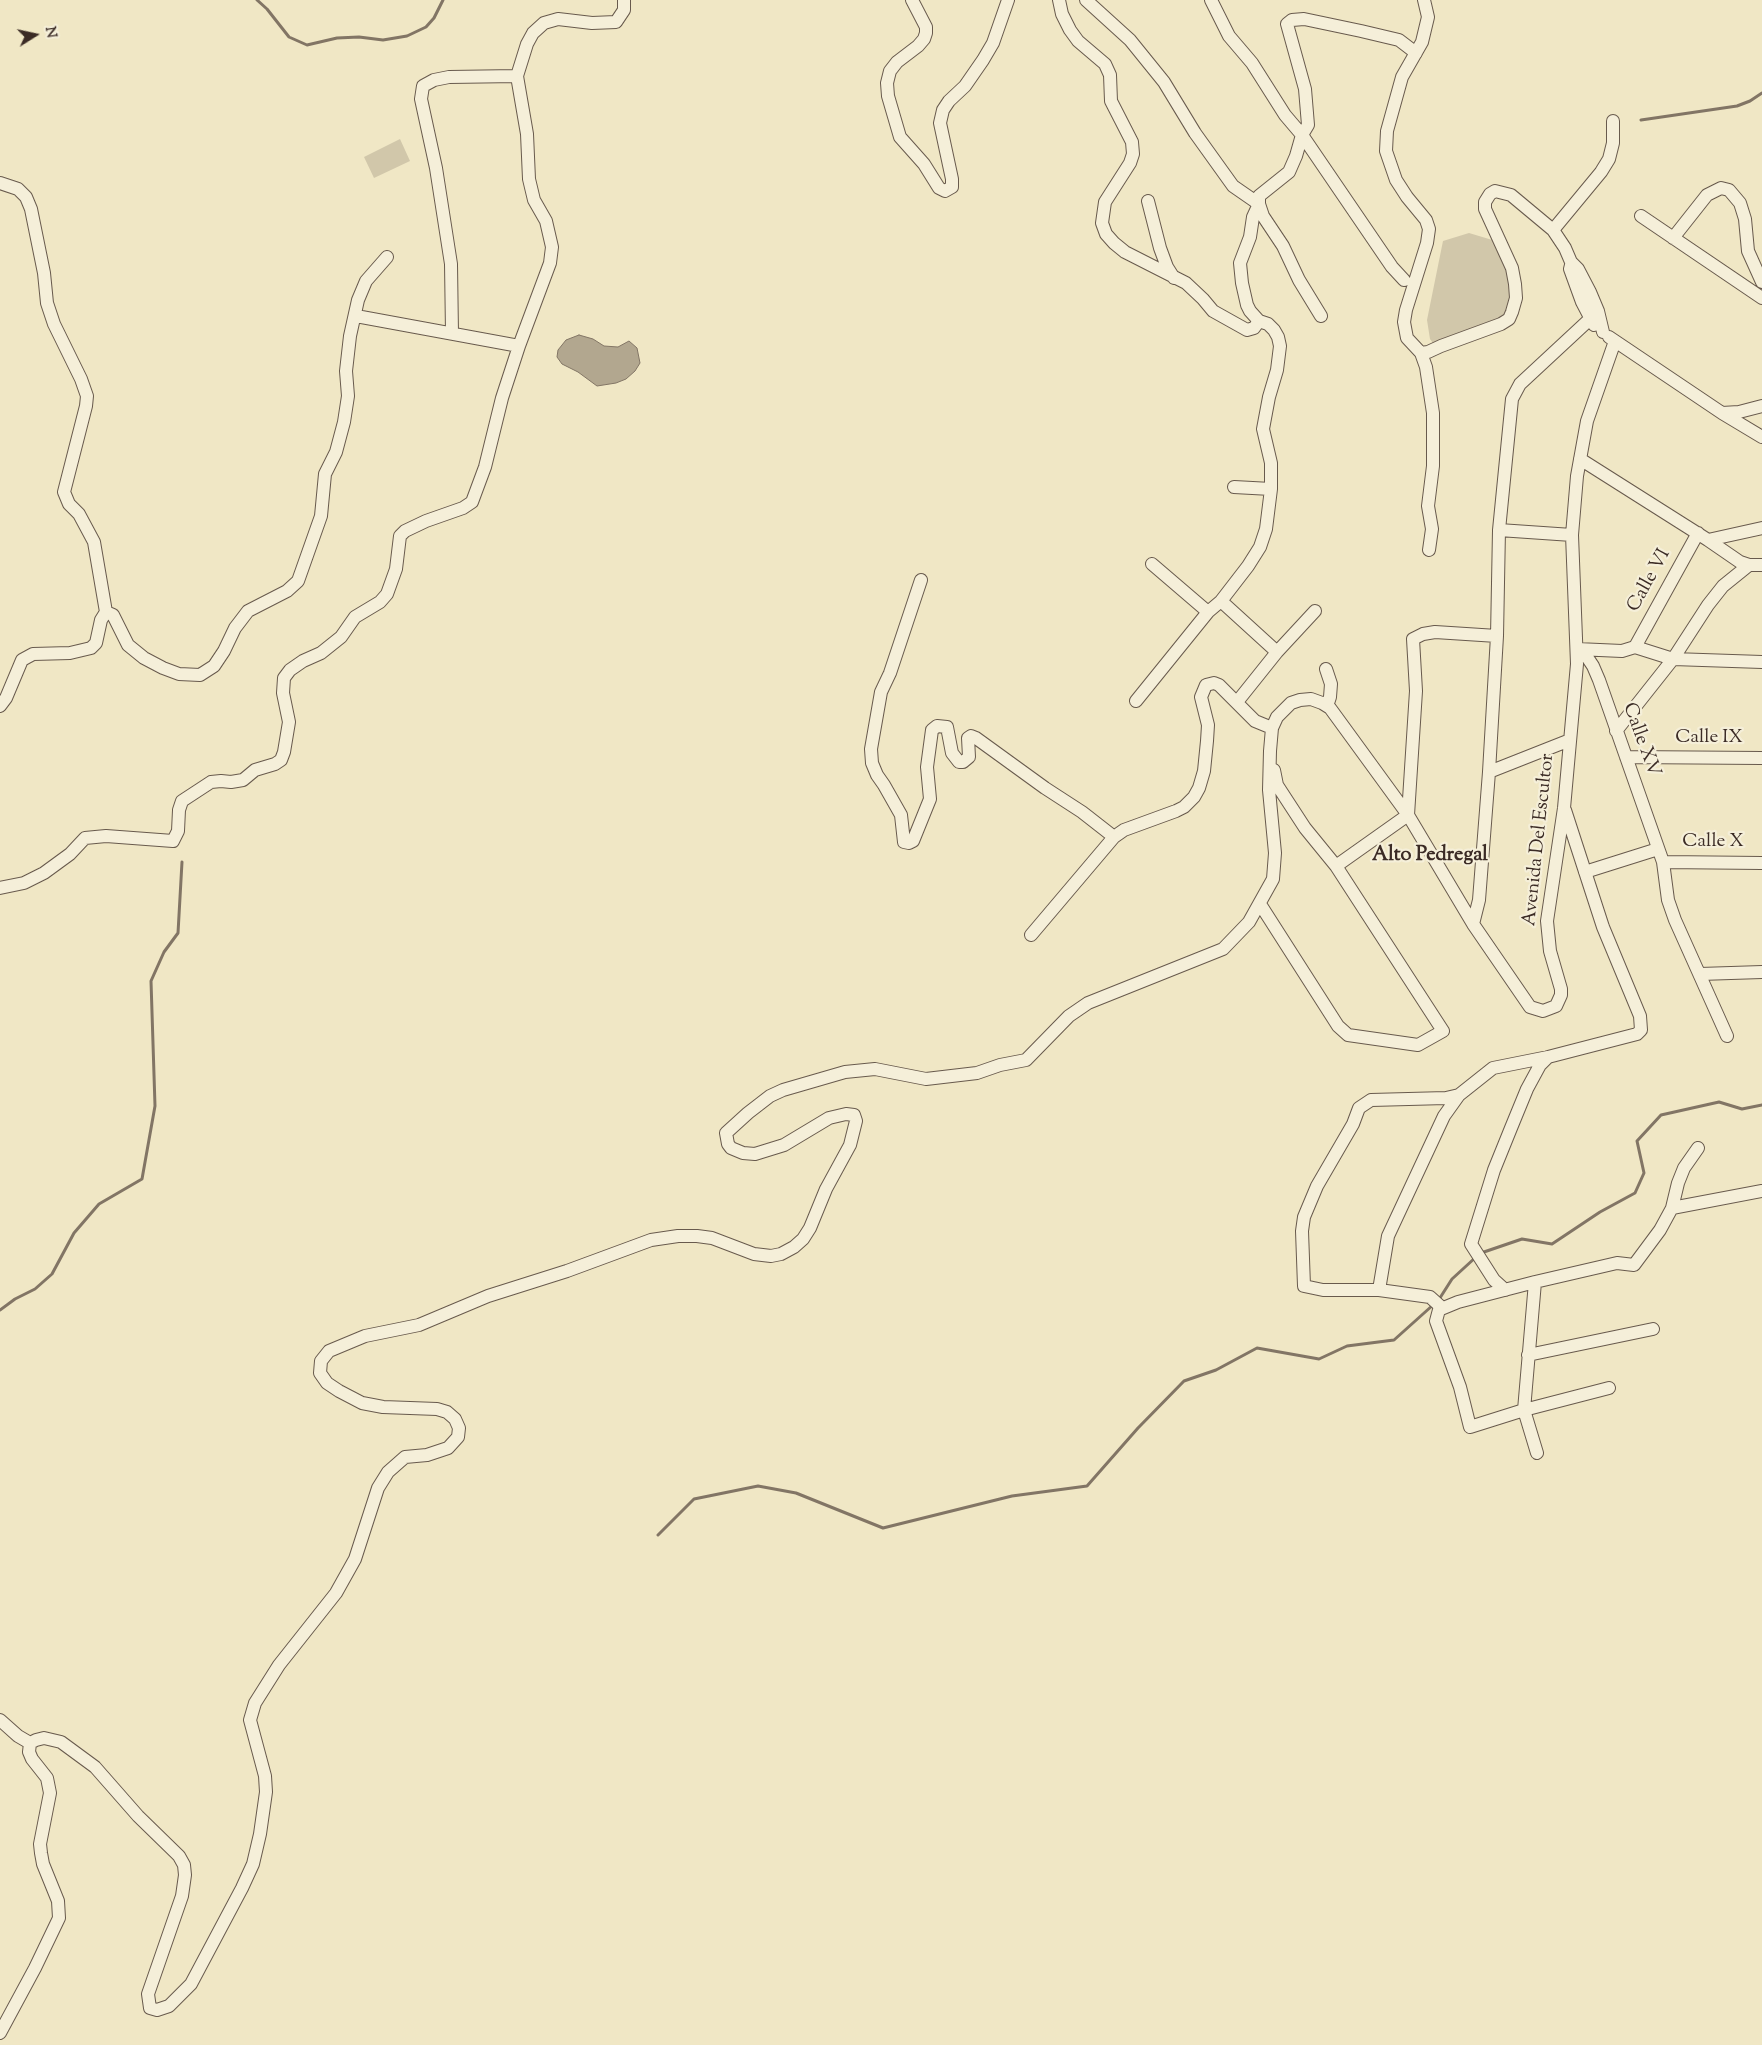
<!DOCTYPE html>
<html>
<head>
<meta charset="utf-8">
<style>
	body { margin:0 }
	#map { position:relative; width:1762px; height:2045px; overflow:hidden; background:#f0e7c5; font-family:"Sorts Mill Goudy",serif }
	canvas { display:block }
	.north { position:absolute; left:10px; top:10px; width:50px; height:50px; -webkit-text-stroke:4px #f5efd9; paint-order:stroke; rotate:80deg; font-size:14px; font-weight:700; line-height:20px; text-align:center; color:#3b2b25 }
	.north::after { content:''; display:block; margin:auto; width:18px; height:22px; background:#3b2b25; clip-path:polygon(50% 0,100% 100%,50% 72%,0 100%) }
</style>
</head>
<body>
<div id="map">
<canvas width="1762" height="2045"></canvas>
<div class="north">N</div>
</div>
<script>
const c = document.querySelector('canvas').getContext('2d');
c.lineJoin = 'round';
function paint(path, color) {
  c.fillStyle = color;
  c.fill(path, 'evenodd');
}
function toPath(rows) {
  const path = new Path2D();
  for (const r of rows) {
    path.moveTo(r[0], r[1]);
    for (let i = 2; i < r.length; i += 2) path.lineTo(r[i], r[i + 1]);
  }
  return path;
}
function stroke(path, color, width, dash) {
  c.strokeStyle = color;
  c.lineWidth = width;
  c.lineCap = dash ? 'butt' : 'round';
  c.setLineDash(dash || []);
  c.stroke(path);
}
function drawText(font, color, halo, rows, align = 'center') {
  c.font = font + ' "Sorts Mill Goudy",serif';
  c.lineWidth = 4.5;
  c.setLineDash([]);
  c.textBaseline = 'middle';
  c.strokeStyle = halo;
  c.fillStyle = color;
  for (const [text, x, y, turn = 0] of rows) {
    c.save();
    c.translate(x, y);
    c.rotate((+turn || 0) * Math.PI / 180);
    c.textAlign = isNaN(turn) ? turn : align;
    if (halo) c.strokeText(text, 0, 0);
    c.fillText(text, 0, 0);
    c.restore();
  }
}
paint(toPath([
	[400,139,410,161,374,178,364,157],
	[1469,233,1499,242,1512,268,1512,319,1435,346,1430,339,1427,320,1443,241]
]), '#d1c7aa');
const water = toPath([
	[579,335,593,339,604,346,618,347,629,341,637,348,640,363,635,371,626,379,616,383,597,386,578,372,562,364,557,357,558,350,566,340,579,335]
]);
paint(water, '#b2a78f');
stroke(water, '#827565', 1);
stroke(toPath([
	[257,0,267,9,289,37,307,45,337,38,359,37,383,40,407,36,426,27,434,18,443,0],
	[1641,120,1737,106,1750,101,1762,93],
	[1481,1253,1522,1239,1552,1244,1600,1212,1635,1193,1644,1173,1637,1141,1661,1115,1719,1102,1742,1109,1762,1105],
	[1438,1301,1452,1279,1476,1257],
	[0,1310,15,1299,35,1289,52,1274,74,1233,99,1204,142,1179,155,1106,151,981,164,952,178,933,182,862],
	[658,1535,694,1499,758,1486,796,1493,883,1528,1012,1496,1087,1486,1138,1428,1184,1381,1216,1370,1257,1348,1319,1359,1347,1346,1394,1340,1433,1305]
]), '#827565', 3);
const minor = toPath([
	[912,0,926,27,926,33,924,39,918,46,897,62,890,71,887,83,888,96,900,137,924,164,939,188,945,191,952,187,952,179,940,123,943,110,949,101,965,86,983,60,993,43,1008,0],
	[1059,0,1062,14,1070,30,1078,41,1105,64,1110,75,1111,101,1132,142,1133,154,1130,163,1105,202,1102,223,1106,234,1114,243,1125,252,1186,283,1203,299,1213,311,1247,330,1254,328,1259,321,1250,311,1247,305,1242,283,1240,263,1250,237,1253,217,1259,204,1259,196,1289,172,1296,156,1302,135,1308,125,1305,89,1287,24,1292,20,1304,19,1361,31,1399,40,1416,53],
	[1086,0,1130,40,1164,82,1195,133,1233,186,1259,204,1263,216,1283,246,1299,280,1321,316],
	[1211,0,1229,36,1252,63,1285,115,1302,135,1392,267,1404,280],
	[1424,0,1428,17,1422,42,1402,77,1387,131,1386,151,1396,180,1407,197,1426,220,1429,229,1427,243,1406,310,1404,322,1407,338,1421,353,1426,367,1433,413,1433,466,1428,506,1432,529,1429,550],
	[0,183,18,189,26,197,31,209,44,273,47,303,54,324,81,379,87,396,86,406,64,492,69,504,79,514,94,542,106,612],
	[1148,201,1160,248,1167,267,1174,278],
	[1641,216,1762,298],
	[1553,230,1601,172,1609,159,1613,143,1613,121],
	[1673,238,1707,195,1721,188,1729,190,1740,203,1745,219,1748,251,1762,282],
	[1571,265,1570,269,1582,302,1594,325],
	[356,316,519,346],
	[452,333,451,264,436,168,421,99,423,86,434,80,449,77,517,76],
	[1609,337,1722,413,1762,437],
	[1421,353,1428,352,1441,346,1501,324,1509,319,1512,312,1516,298,1515,284,1512,268,1485,209,1485,202,1490,194,1495,191,1511,195,1553,230,1565,248,1571,262,1578,269,1590,292,1598,311,1603,332],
	[1722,413,1739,412,1762,406],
	[1580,459,1708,540,1762,528],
	[1234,487,1271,489],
	[1499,530,1572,535],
	[1708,540,1740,562,1749,565,1762,565],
	[1152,564,1208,612],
	[921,580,890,673,881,692,871,749,872,763,877,775,884,785,901,815,904,842,909,843,913,841,930,799,927,767,932,730,937,726,947,727,952,753,959,762,963,762,969,757,968,738,971,736,976,738,1045,788,1082,812,1114,837],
	[1221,601,1277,652],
	[1635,647,1698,533],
	[1577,649,1587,657,1593,666,1599,680,1663,862,1668,900,1675,920,1727,1036],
	[1577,649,1622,651,1635,647,1673,659,1762,662],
	[1326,669,1331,684,1330,697,1327,706],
	[1136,701,1208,612,1221,601,1248,566,1260,547,1266,529,1271,489,1271,463,1263,429,1269,397,1277,370,1280,346,1278,337,1274,330,1268,324,1259,321],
	[1237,702,1277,652,1315,611],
	[0,706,6,698,22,660,33,654,70,653,91,648,96,643,101,620,106,612,113,615,128,645,144,658,163,668,179,674,200,675,214,666,224,651,235,628,248,611,287,591,298,581,321,516,325,474,336,452,344,422,348,396,346,371,350,336,358,300,366,281,387,257],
	[1616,731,1673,659,1708,605,1723,586,1749,565],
	[1626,757,1762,758],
	[1489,772,1570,740],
	[1565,810,1603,927,1640,1016,1641,1030,1637,1034,1548,1057,1493,1068,1459,1095,1444,1116,1388,1236,1379,1290,1430,1297,1440,1306,1436,1321,1460,1387,1470,1427,1524,1410,1609,1388],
	[1408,815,1416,691,1413,639,1423,634,1435,632,1497,636],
	[1663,862,1762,863],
	[1336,866,1408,815],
	[1585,872,1658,849],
	[0,888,24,883,44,873,70,854,85,838,106,836,173,841,178,831,179,810,182,801,211,782,221,781,231,782,243,780,255,770,275,764,281,760,284,752,289,722,283,693,284,678,290,670,303,661,321,653,341,637,355,617,380,602,387,594,396,569,400,536,405,531,426,521,463,508,472,502,485,467,502,398,519,346,550,263,552,247,546,221,534,200,529,179,527,134,517,76,527,44,533,33,544,23,558,19,592,23,616,22,624,10,624,0],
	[1260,904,1338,1026,1348,1035,1418,1045,1443,1031,1336,866,1305,828,1277,785,1274,770],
	[1473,924,1479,900,1489,772,1497,636,1499,530,1512,399,1520,384,1590,319],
	[1031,935,1114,837,1124,830,1176,811,1184,807,1194,797,1199,788,1204,771,1207,741,1208,725,1201,697,1206,685,1214,683,1219,685,1255,721,1272,728],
	[1700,974,1762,972],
	[1672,1208,1762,1191],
	[1535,1282,1524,1410,1537,1453],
	[1379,1290,1323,1290,1304,1286,1302,1231,1304,1217,1317,1186,1353,1124,1359,1108,1371,1100,1446,1098,1459,1095],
	[1505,1290,1494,1280,1471,1244,1494,1170,1511,1128,1527,1089,1540,1065,1548,1057],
	[1441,1309,1458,1302,1535,1282,1617,1263,1634,1265,1660,1230,1672,1208,1678,1183,1684,1168,1698,1148],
	[1528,1355,1653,1329],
	[0,1720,18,1736,30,1743],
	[0,2033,35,1968,59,1918,58,1901,43,1864,41,1853,40,1844,50,1793,47,1778,32,1759,29,1752,30,1743,36,1740,44,1738,61,1742,95,1767,138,1816,179,1856,184,1865,185,1875,182,1896,148,1994,150,2008,157,2010,169,2006,191,1984,242,1888,253,1864,260,1834,266,1792,265,1776,250,1720,255,1703,279,1665,336,1593,355,1559,378,1488,388,1472,405,1457,427,1455,448,1448,458,1437,459,1428,455,1419,447,1412,437,1409,383,1407,362,1403,339,1391,327,1383,320,1373,321,1361,329,1351,365,1336,419,1325,488,1296,567,1271,651,1240,678,1236,697,1236,712,1238,754,1254,771,1256,781,1254,794,1247,803,1239,810,1228,826,1189,850,1145,856,1121,854,1115,846,1114,829,1118,784,1145,755,1154,743,1153,731,1148,728,1144,726,1133,748,1113,770,1096,783,1090,845,1072,875,1069,926,1079,977,1073,1000,1065,1026,1060,1069,1016,1088,1003,1223,949,1249,922,1273,879,1275,853,1269,790,1270,751,1272,728,1277,717,1291,703,1300,700,1311,699,1322,703,1330,708,1408,815,1473,924,1530,1007,1543,1011,1556,1006,1561,995,1561,989,1550,951,1547,921,1564,808,1577,664,1572,535,1577,476,1587,421,1615,341]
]);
stroke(minor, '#685a4d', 14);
stroke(minor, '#f5efd9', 12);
drawText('19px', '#3b2b25', '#f5efd9', [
	["Calle VI",1650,581,-61],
	["Calle IX",1709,739],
	["Calle XV",1640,740,70],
	["Avenida Del Escultor",1540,840,-84],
	["Calle X",1713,843]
]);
drawText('bold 20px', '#3b2b25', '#f5efd9', [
	["Alto Pedregal",1430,857]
]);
</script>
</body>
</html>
